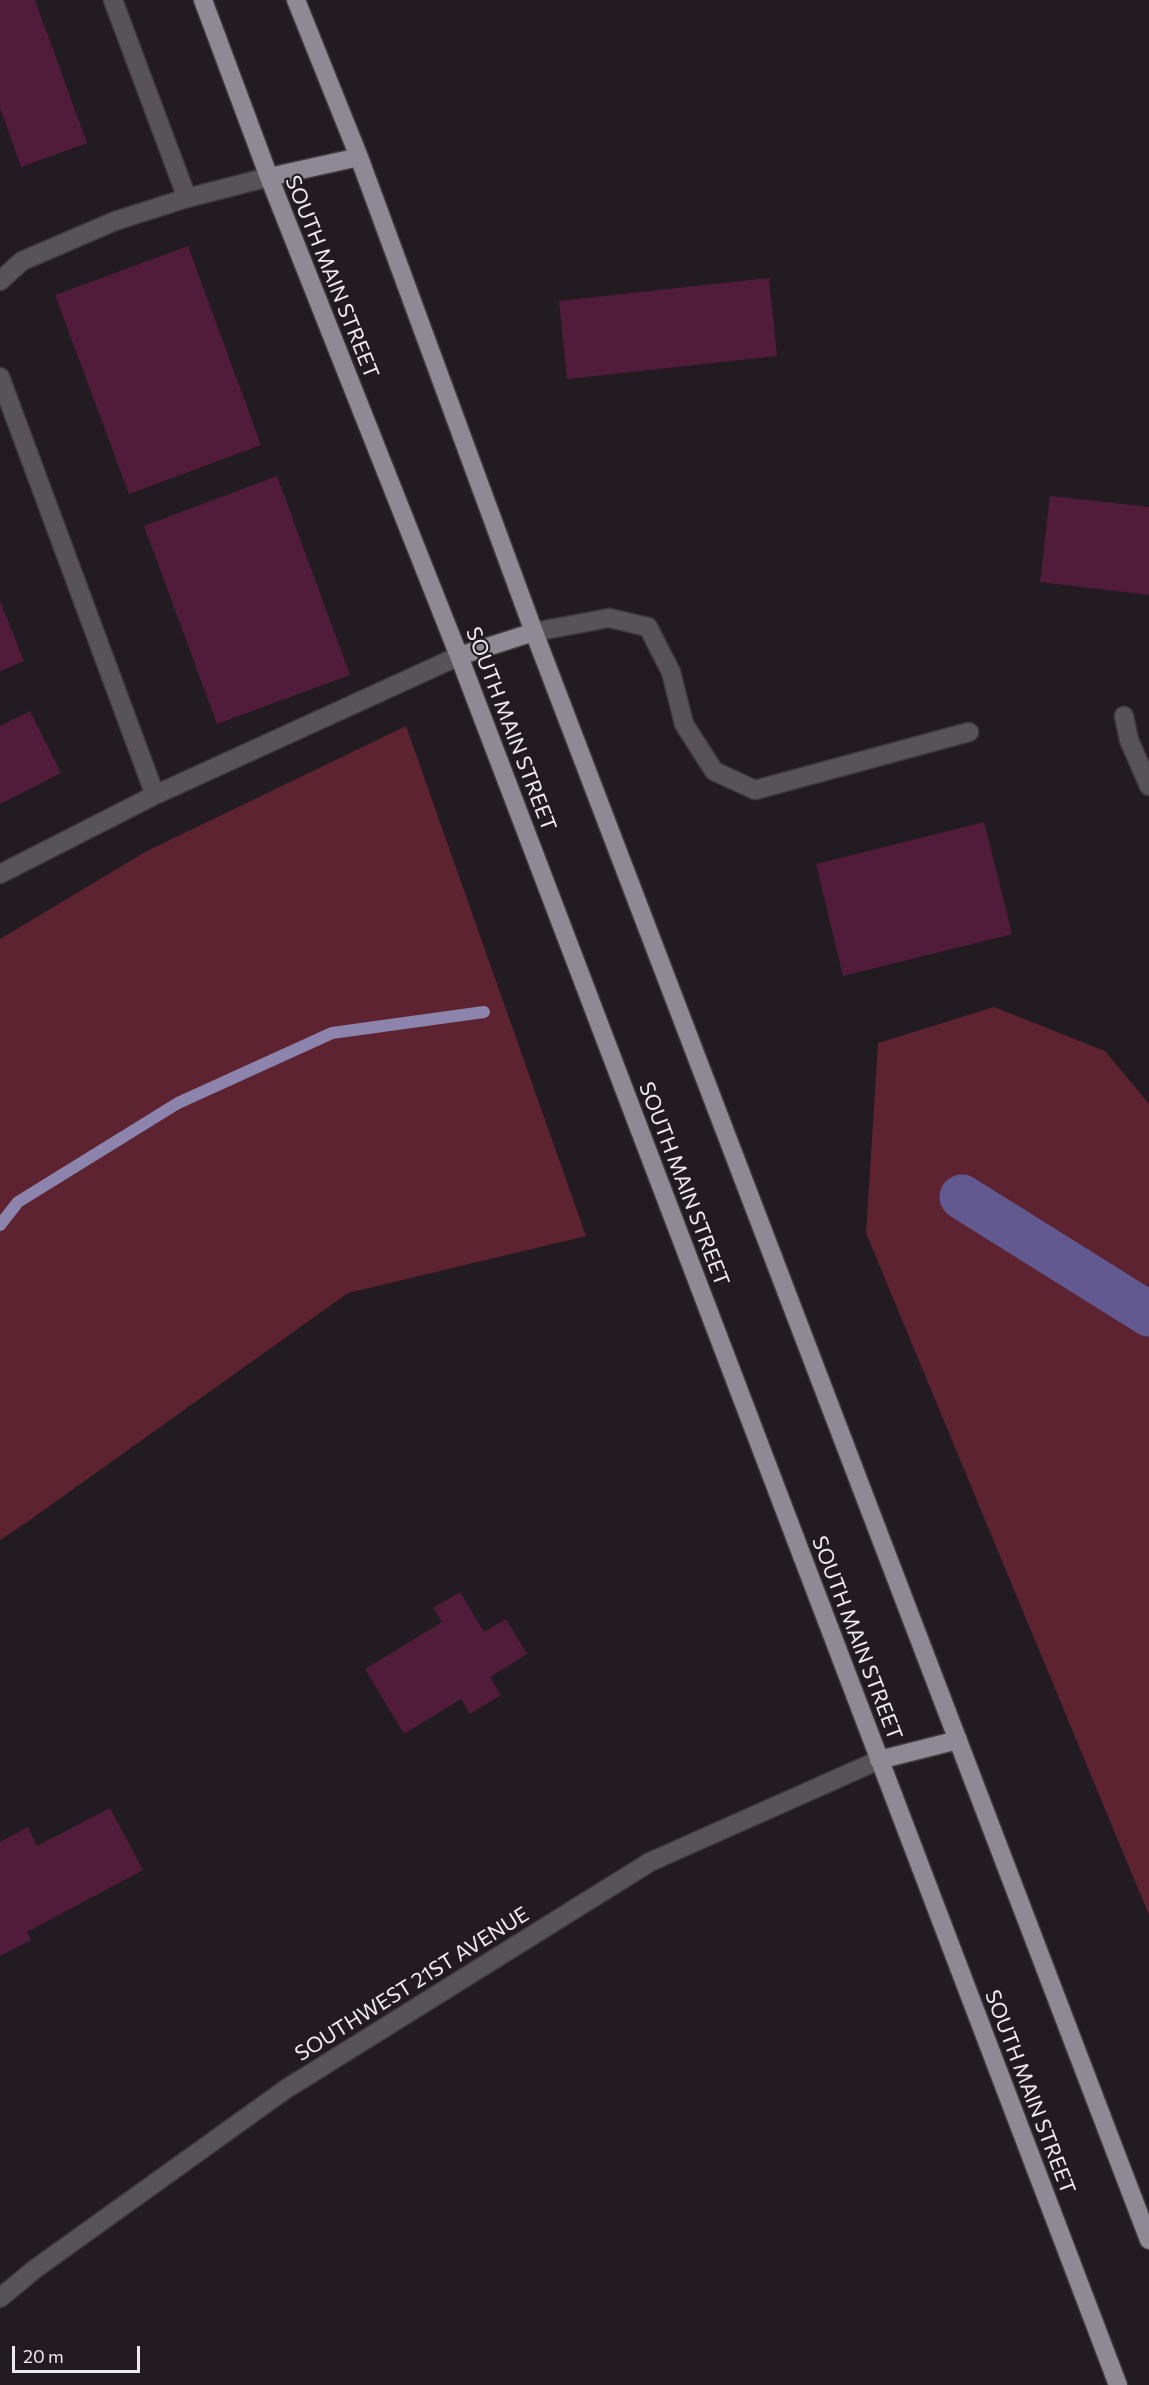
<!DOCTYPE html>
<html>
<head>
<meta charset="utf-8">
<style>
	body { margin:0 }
	#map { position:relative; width:1149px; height:2385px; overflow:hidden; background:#231b22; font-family:Commissioner,sans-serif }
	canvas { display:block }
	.scale { position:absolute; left:12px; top:2346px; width:128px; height:27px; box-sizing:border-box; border:3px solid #efeaef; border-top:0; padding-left:8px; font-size:18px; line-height:21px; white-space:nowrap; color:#efeaef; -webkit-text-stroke:4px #231b22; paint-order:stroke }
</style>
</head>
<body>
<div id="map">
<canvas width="1149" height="2385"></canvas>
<div class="scale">20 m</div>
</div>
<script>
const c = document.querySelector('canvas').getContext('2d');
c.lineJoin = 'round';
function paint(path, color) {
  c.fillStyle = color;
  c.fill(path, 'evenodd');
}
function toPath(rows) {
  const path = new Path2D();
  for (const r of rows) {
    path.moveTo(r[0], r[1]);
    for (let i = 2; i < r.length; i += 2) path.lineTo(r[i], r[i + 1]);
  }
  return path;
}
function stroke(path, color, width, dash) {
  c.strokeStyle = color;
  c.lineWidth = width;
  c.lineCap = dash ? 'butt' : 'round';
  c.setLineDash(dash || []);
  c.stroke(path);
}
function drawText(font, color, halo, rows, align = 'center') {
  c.font = font + ' Commissioner,sans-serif';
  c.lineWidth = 4.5;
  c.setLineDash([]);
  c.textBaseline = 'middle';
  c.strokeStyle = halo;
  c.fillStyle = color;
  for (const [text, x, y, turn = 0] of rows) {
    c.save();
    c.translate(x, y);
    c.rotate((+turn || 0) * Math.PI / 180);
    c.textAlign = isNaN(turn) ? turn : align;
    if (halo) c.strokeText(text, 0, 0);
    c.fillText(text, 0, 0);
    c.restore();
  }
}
paint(toPath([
	[406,726,586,1236,348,1293,30,1520,0,1540,0,939,145,852],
	[994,1007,1105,1051,1149,1104,1149,1915,866,1233,878,1043]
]), '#5d2331');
stroke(toPath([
	[0,1225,18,1202,178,1103,332,1033,484,1012]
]), '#8c84ac', 12);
stroke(toPath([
	[962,1197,1149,1314]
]), '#625990', 45);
paint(toPath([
	[0,0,35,0,87,143,21,167,0,108],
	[188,246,261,445,129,494,55,295],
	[769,278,777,356,567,379,559,301],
	[277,476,350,675,217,724,144,526],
	[1050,496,1149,507,1149,595,1040,582],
	[0,601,24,661,0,671],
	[30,711,61,773,0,804,0,726],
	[984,822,1012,934,843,976,816,864],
	[460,1592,484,1632,506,1619,527,1654,490,1677,501,1695,470,1714,461,1699,404,1734,365,1669,442,1622,433,1608],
	[110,1808,143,1870,27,1932,31,1940,0,1956,0,1842,28,1827,37,1846]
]), '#511c3a');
const minor = toPath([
	[113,0,187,198],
	[0,281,22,261,115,221,187,198,269,177],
	[0,377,155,795],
	[534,632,609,618,648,627,671,672,684,724,714,771,755,790,969,732],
	[1124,716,1129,740,1149,786],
	[0,874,155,795,459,656],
	[0,2298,35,2269,286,2089,650,1862,879,1760]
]);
const major = toPath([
	[203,0,269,177,459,656,1118,2385],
	[296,0,359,157,534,632,1149,2240],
	[269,177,359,157],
	[459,656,534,632],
	[879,1760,958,1740]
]);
stroke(minor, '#40383f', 21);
stroke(major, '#40383f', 21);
stroke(minor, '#565458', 18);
stroke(major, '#8e8993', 18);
drawText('21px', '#efeaef', '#231b22', [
	["SOUTH MAIN STREET",332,277,68],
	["SOUTH MAIN STREET",511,729,69],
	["SOUTH MAIN STREET",684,1184,69],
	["SOUTH MAIN STREET",857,1638,69],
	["SOUTHWEST 21ST AVENUE",412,1984,-32],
	["SOUTH MAIN STREET",1030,2092,69]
]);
</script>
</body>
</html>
